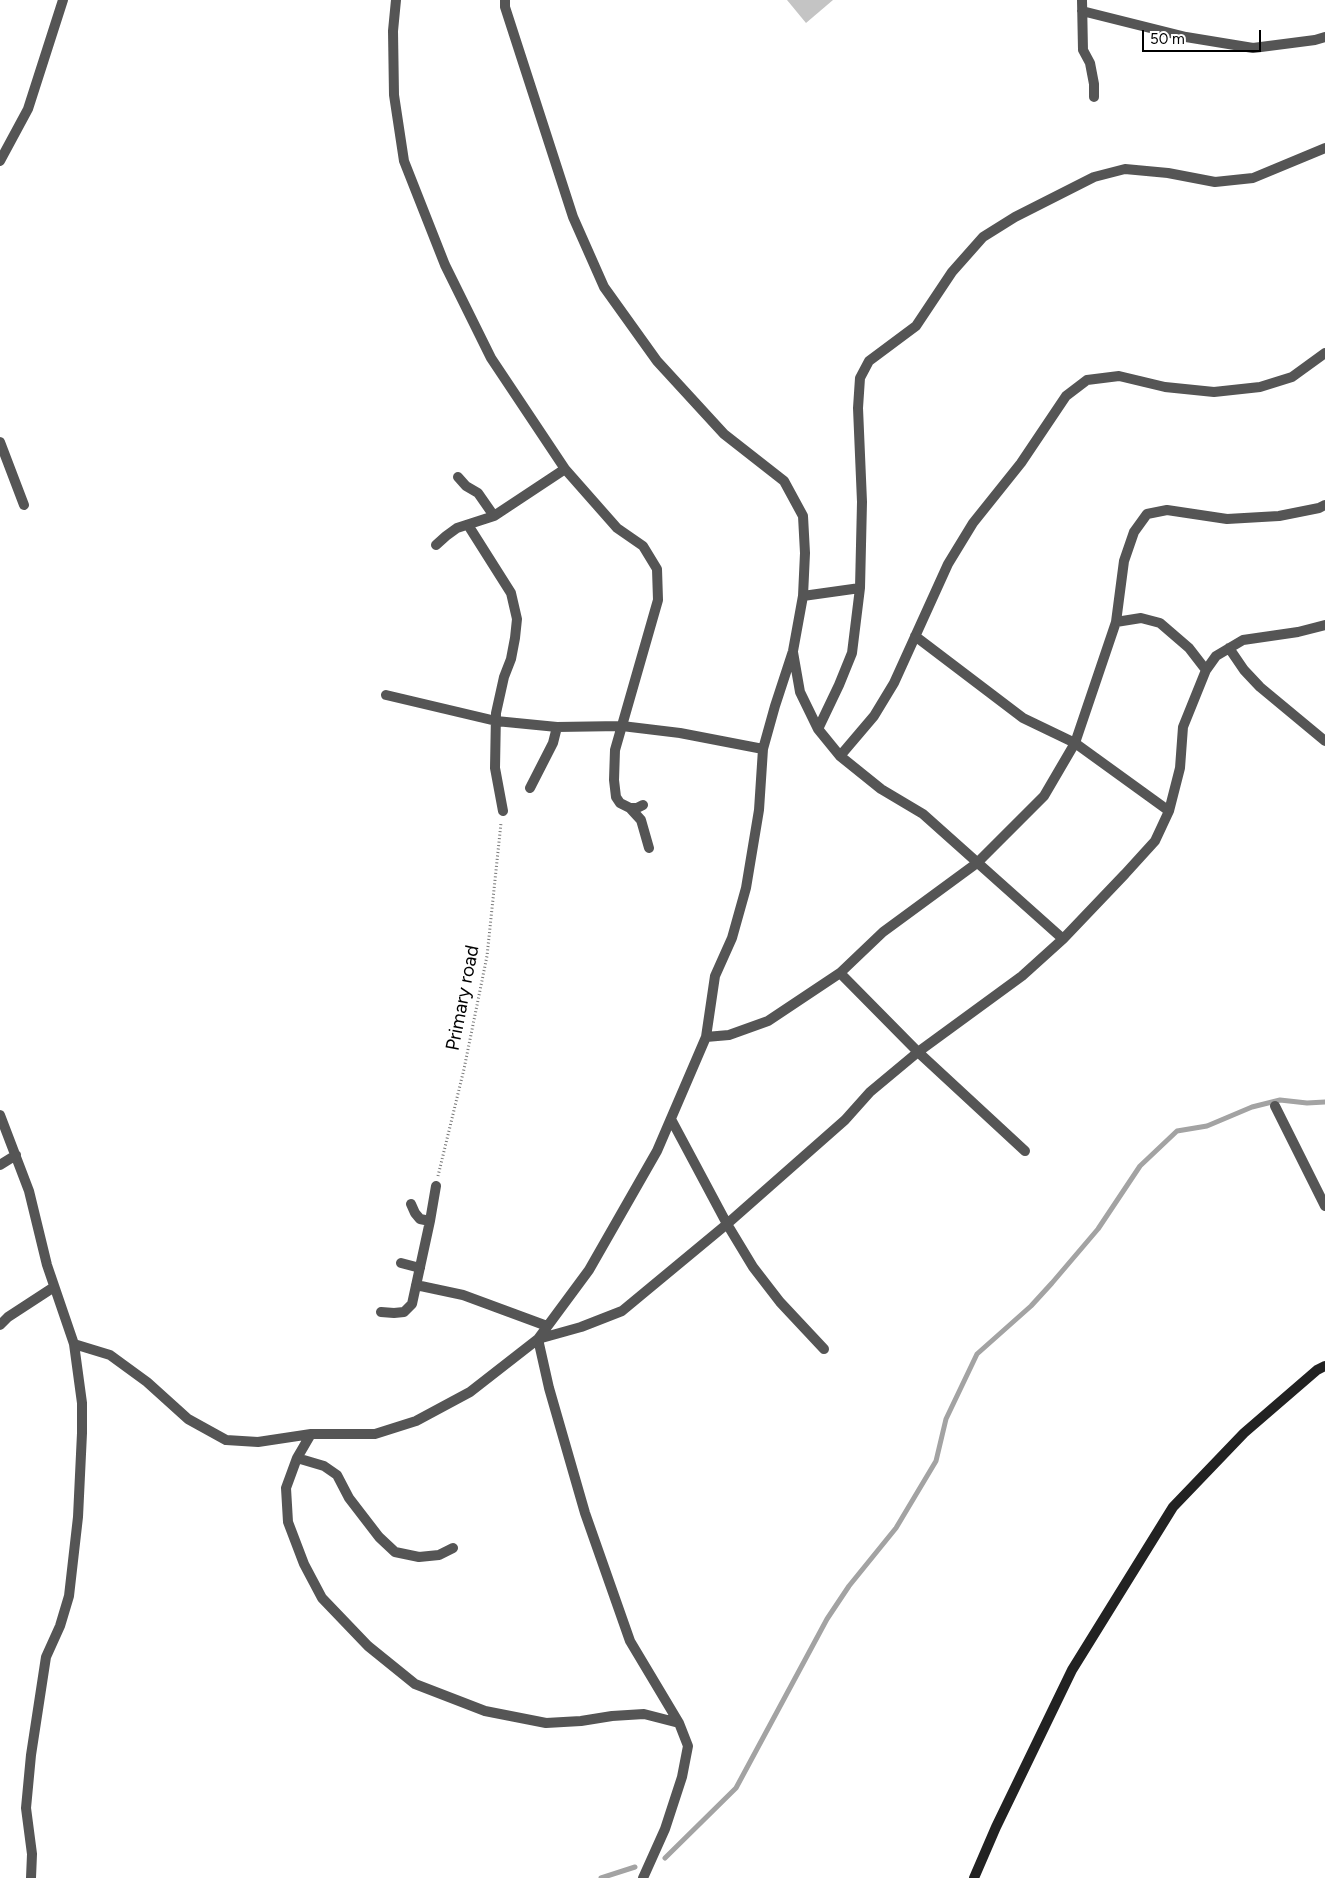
<!DOCTYPE html>
<html>
<head>
<meta charset="utf-8">
<style>
	body { margin:0 }
	#map { position:relative; width:1325px; height:1878px; overflow:hidden; background:#fff; font-family:Figtree,sans-serif }
	canvas { display:block }
	.scale { position:absolute; left:1142px; top:30px; width:119px; height:22px; box-sizing:border-box; border:2px solid #000; border-top:0; padding-left:6px; font-size:15px; line-height:18px; white-space:nowrap; color:#000; -webkit-text-stroke:4px #fff; paint-order:stroke }
</style>
</head>
<body>
<div id="map">
<canvas width="1325" height="1878"></canvas>
<div class="scale">50 m</div>
</div>
<script>
const c = document.querySelector('canvas').getContext('2d');
c.lineJoin = 'round';
function toPath(rows) {
  const path = new Path2D();
  for (const r of rows) {
    path.moveTo(r[0], r[1]);
    for (let i = 2; i < r.length; i += 2) path.lineTo(r[i], r[i + 1]);
  }
  return path;
}
function stroke(path, color, width, dash) {
  c.strokeStyle = color;
  c.lineWidth = width;
  c.lineCap = dash ? 'butt' : 'round';
  c.setLineDash(dash || []);
  c.stroke(path);
}
function paint(path, color) {
  c.fillStyle = color;
  c.fill(path, 'evenodd');
}
function drawText(font, color, halo, rows, align = 'center') {
  c.font = font + ' Figtree,sans-serif';
  c.lineWidth = 4.5;
  c.setLineDash([]);
  c.textBaseline = 'middle';
  c.strokeStyle = halo;
  c.fillStyle = color;
  for (const [text, x, y, turn = 0] of rows) {
    c.save();
    c.translate(x, y);
    c.rotate((+turn || 0) * Math.PI / 180);
    c.textAlign = isNaN(turn) ? turn : align;
    if (halo) c.strokeText(text, 0, 0);
    c.fillText(text, 0, 0);
    c.restore();
  }
}
stroke(toPath([
	[665,1858,736,1788,827,1619,849,1586,896,1528,936,1461,946,1419,977,1354,1031,1306,1052,1283,1098,1229,1140,1166,1177,1131,1207,1126,1252,1107,1280,1100,1307,1103,1325,1102],
	[601,1878,635,1867]
]), '#a3a3a3', 5);
paint(toPath([
	[787,0,833,0,806,23]
]), '#c4c4c4');
stroke(toPath([
	[438,1176,464,1069,487,956,501,823]
]), '#777', 3, [1, 2.5]);
stroke(toPath([
	[396,0,393,31,394,95,404,161,445,265,491,358,565,469,617,528,643,546,657,569,658,600,615,750,614,780,616,797,620,803,630,808,637,808,643,805],
	[1082,0,1083,50,1090,63,1094,84,1094,97],
	[1082,11,1186,37,1253,48,1315,40,1325,37],
	[0,161,28,109,63,0],
	[0,442,24,505],
	[458,477,466,486,478,493,494,516],
	[468,525,511,593,517,619,515,638,511,659,504,677,496,713,495,768,503,811],
	[436,545,446,536,457,528,494,516,565,469],
	[803,596,860,588],
	[1116,622,1141,618,1160,623,1189,648,1206,670],
	[915,636,1023,718,1075,743,1169,811],
	[1229,648,1244,670,1260,687,1325,741],
	[793,652,800,692,818,729,840,756,881,789,923,814,1063,939],
	[386,695,496,721,557,727,622,726,680,733,763,749],
	[818,729,839,685,852,653,860,588,862,502,858,408,860,378,869,361,916,326,952,272,983,237,1015,217,1094,177,1125,169,1168,173,1215,182,1253,178,1325,148],
	[840,756,874,716,894,683,948,564,973,523,1021,463,1066,396,1087,380,1119,376,1165,387,1214,392,1260,387,1292,377,1325,353],
	[530,788,553,743,557,727],
	[630,808,641,820,649,848],
	[840,973,918,1052,1025,1151],
	[706,1037,729,1035,768,1021,840,973,883,932,977,863,1044,796,1075,743,1116,622,1124,561,1134,532,1147,514,1167,510,1227,519,1279,516,1319,508,1325,505],
	[1275,1106,1325,1206],
	[0,1115,29,1191,47,1265,74,1344,82,1403,82,1433,78,1517,69,1596,60,1626,46,1657,31,1755,26,1808,32,1854,31,1878],
	[672,1121,727,1224,753,1267,780,1302,824,1349],
	[0,1165,16,1155],
	[411,1204,415,1213,420,1219,430,1221],
	[401,1263,420,1268],
	[416,1285,463,1295,547,1326],
	[381,1312,394,1313,404,1312,412,1304,430,1221,436,1186],
	[0,1325,8,1317,54,1287],
	[74,1344,110,1355,147,1382,188,1419,226,1440,258,1442,311,1434,375,1434,416,1421,470,1392,538,1339,589,1270,657,1151,706,1037,715,976,732,938,746,888,759,810,763,749,775,706,793,651,803,596,805,553,803,516,784,481,724,434,657,361,604,287,573,217,505,7,505,0],
	[311,1434,297,1458,286,1488,288,1522,304,1564,322,1598,368,1646,415,1684,485,1711,546,1723,581,1721,612,1716,644,1714,679,1723],
	[297,1458,324,1466,337,1475,349,1498,379,1537,395,1552,419,1557,439,1555,453,1548],
	[643,1878,665,1829,682,1777,688,1746,679,1723,630,1641,585,1513,549,1388,538,1339,581,1327,622,1311,727,1224,845,1120,870,1092,918,1052,1022,976,1063,939,1125,874,1155,841,1169,811,1180,768,1183,727,1206,670,1216,656,1243,640,1298,632,1325,625]
]), '#555', 10);
stroke(toPath([
	[974,1878,996,1827,1072,1670,1173,1507,1244,1433,1317,1370,1325,1366]
]), '#222', 10);
drawText('19px', '#000', '#fff', [
	["Primary road",463,998,-79]
]);
</script>
</body>
</html>
